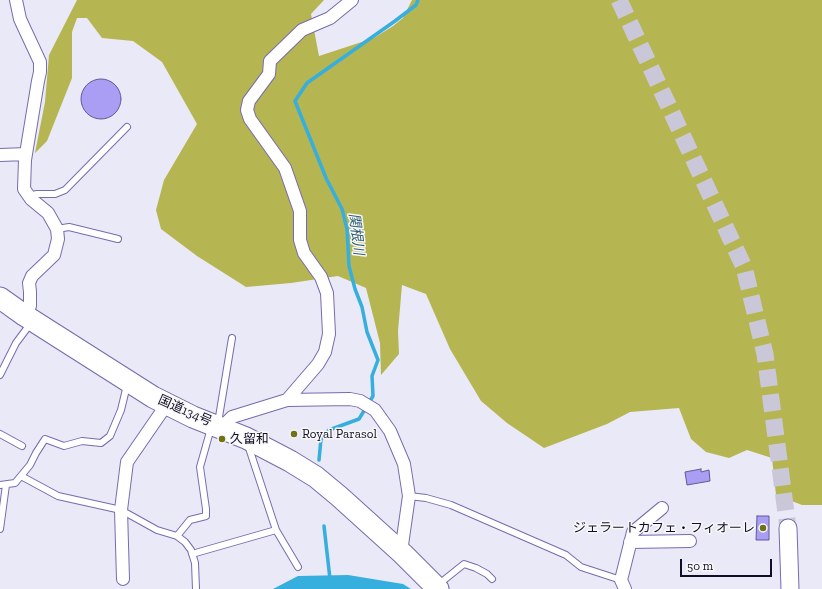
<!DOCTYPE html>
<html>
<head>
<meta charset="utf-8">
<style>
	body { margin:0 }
	#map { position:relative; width:822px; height:589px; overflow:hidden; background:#eae9f7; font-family:"Zilla Slab",serif }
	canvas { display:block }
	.scale { position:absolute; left:680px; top:559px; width:92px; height:18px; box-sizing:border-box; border:2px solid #120d26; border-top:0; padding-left:5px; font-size:12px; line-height:14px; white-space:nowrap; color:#120d26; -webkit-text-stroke:3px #f8f8f8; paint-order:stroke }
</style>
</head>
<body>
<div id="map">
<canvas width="822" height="589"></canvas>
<div class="scale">50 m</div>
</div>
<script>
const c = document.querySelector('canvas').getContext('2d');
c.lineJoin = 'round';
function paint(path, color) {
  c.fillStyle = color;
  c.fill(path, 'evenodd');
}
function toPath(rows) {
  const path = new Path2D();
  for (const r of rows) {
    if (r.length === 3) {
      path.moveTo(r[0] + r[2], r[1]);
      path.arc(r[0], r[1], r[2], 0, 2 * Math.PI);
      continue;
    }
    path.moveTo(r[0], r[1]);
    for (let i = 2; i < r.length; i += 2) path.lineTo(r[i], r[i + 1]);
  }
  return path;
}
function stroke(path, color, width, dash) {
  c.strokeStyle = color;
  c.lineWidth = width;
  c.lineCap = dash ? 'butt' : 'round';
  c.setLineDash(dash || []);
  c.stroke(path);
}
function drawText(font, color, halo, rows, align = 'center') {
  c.font = font + ' "Zilla Slab","Noto Sans JP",serif';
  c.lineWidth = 3;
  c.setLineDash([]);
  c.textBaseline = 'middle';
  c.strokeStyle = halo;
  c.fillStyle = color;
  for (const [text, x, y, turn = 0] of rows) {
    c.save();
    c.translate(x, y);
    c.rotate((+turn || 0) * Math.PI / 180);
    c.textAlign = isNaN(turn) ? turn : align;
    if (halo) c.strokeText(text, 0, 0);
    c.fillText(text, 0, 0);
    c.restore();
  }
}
paint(toPath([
	[77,0,324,0,311,14,319,56,374,38,393,26,403,18,412,0,822,0,822,505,802,505,776,495,772,458,747,450,729,458,706,452,691,439,679,408,630,412,607,424,544,448,507,423,481,401,450,349,426,294,402,285,398,331,399,354,381,375,380,343,366,288,338,276,291,283,246,287,197,256,161,229,156,210,164,180,197,124,162,62,133,41,102,38,87,18,77,18,72,32,72,78,47,141,35,153,45,102,49,55]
]), '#b5b651');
paint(toPath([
	[348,575,403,584,411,589,273,589,298,576]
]), '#36aede');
stroke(toPath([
	[319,460,321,439,329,430,359,419,373,396,372,376,378,360,367,332,362,307,355,289,349,266,347,229,342,209,326,178,295,101,307,83,395,21,416,5,418,0],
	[324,526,330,579]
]), '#36aede', 3.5);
const building = toPath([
	[101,99,20],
	[701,469,701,472,709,470,710,481,687,485,685,472,701,469],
	[757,516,769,516,769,540,756,540,757,516]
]);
paint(building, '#a99df4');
stroke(building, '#625897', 1);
stroke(toPath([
	[619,0,744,267,765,354,788,528]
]), '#cac8d8', 17, [17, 8]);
const service = toPath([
	[29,196,37,194,55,194,65,190,127,127],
	[57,229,69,227,118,239],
	[0,375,16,343,31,323],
	[218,423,232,338],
	[0,434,22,446],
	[248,445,276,530,298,567],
	[21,476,58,496,121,510,157,530,177,536,185,542,191,550,195,563,196,589],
	[0,485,15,483,30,465,36,453,45,439,64,446,82,441,101,443,110,436,121,410,127,385],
	[409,496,426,498,451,505,566,555,581,567,621,580],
	[0,529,6,485],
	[177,536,190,520,206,516,206,509,200,467,211,428],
	[192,554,276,530],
	[439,584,464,564,476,568,487,574,492,579]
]);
const minor = toPath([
	[16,0,20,19,40,62,40,72,38,81,25,160,24,189,31,199,48,213,57,229,58,239,54,255,32,276,29,283,30,292,30,306,24,315],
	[0,155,26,154],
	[287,400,350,399,360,401,375,410,390,431,404,464,409,496,402,545,403,554],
	[221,428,232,417,287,400,318,364,325,352,329,334,327,293,321,277,304,253,300,240,300,211,285,168,250,119,247,110,249,101,269,74,270,61,302,30,330,18,352,0],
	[630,542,690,541],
	[123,579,121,510,127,462,167,404],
	[625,589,621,580,633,532,662,508]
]);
const secondary = toPath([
	[788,528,790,589]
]);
const trunk = toPath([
	[0,298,24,315,153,397,193,417,246,438,290,461,316,477,340,497,403,554,438,589]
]);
stroke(service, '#766cad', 8);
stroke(minor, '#766cad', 14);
stroke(secondary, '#766cad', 19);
stroke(trunk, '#766cad', 23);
stroke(service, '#fff', 6);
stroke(minor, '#fff', 12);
stroke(secondary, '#fff', 17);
stroke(trunk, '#fff', 21);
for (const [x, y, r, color] of [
	[294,434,4,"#717115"],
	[222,439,4,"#717115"],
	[763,528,4,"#717115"]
]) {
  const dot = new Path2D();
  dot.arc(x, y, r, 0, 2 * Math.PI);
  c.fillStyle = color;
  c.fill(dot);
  stroke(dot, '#f8f8f8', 1.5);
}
drawText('13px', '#120d26', '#f8f8f8', [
	["国道134号",185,411,24]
]);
drawText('13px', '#120d26', '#f8f8f8', [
	["Royal Parasol",302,434],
	["久留和",230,439],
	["ジェラートカフェ・フィオーレ",755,528,"right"]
], 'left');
drawText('italic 14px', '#2c5b70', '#f8f8f8', [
	["関根川",356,234,83]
]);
</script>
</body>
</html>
